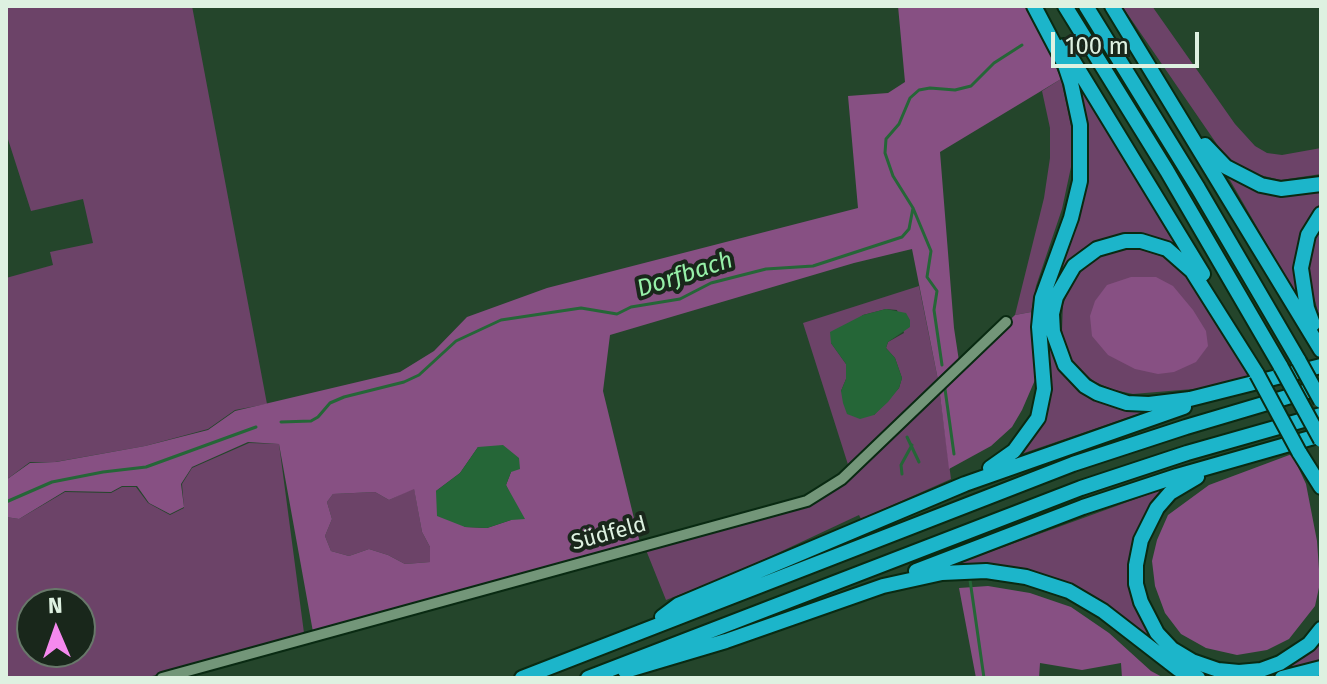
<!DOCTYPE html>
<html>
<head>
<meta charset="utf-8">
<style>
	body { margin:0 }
	#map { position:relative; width:1327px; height:684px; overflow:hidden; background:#24452b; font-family:"Fira Sans",sans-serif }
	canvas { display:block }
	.frame { position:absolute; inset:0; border:8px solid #def1e1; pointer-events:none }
	.north { position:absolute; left:16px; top:588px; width:80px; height:80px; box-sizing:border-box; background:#19271b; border:2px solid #68786a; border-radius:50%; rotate:358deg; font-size:22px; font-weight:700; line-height:32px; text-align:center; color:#def1e1 }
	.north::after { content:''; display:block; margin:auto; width:28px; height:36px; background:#f589ee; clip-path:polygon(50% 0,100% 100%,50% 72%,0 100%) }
	.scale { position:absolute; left:1051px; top:32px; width:148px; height:36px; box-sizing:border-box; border:4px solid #def1e1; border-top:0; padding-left:10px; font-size:24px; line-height:28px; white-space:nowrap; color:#def1e1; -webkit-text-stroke:6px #19271b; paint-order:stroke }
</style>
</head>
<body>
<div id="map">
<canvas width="1327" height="684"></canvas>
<div class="frame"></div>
<div class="north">N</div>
<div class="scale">100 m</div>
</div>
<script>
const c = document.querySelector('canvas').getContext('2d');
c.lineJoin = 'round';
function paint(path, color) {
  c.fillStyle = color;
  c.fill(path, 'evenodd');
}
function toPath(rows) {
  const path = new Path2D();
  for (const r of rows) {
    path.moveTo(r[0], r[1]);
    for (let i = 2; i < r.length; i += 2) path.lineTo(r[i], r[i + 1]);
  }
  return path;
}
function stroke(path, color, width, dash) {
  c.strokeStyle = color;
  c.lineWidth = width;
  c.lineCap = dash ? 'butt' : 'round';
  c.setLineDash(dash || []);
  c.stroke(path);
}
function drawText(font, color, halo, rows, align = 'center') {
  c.font = font + ' "Fira Sans",sans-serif';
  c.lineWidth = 8;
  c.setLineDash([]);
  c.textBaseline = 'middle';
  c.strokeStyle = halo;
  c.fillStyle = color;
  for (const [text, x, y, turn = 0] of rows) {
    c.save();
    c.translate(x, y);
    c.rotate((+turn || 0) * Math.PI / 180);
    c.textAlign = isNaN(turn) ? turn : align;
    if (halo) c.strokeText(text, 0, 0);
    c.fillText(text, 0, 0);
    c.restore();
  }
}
paint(toPath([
	[6,6,192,6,267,404,235,410,208,429,145,446,55,462,30,462,6,480,6,278,53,265,50,252,93,243,83,199,31,211,6,133],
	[1122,6,1152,6,1235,124,1255,146,1267,153,1282,155,1321,148,1321,174,1281,180,1251,173,1225,156],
	[1061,79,1071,126,1071,167,1062,209,1036,286,1031,312,1015,315,1044,198,1050,158,1050,128,1042,91],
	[1076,80,1176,246,1146,236,1113,236,1082,249,1068,262,1051,290,1046,322,1047,338,1058,366,1070,382,1084,394,1106,403,1150,410,1018,455,1034,435,1045,338,1045,306,1079,205],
	[1227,175,1244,185,1266,192,1289,195,1321,189,1321,205,1302,232,1297,253,1299,295,1297,296],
	[1321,227,1321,322,1311,287,1309,267,1312,247],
	[1122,250,1142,250,1164,257,1181,269,1201,292,1250,376,1205,388,1133,394,1114,390,1095,382,1077,368,1066,350,1062,330,1063,304,1072,283,1084,268,1102,256],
	[919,286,938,380,951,479,861,519,859,515,733,574,666,600,646,550,810,503,835,490,851,474,803,323],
	[886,309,897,310,904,333,888,342,886,348,895,358,902,378,899,388,874,415,841,391,846,379,846,364,831,343,863,315],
	[249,443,279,444,304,633,145,678,6,678,6,517,19,519,65,492,111,493,122,487,136,487,148,503,170,515,184,508,182,484,192,468],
	[32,604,80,604,80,652,32,652],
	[414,488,422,532,430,547,430,562,405,564,388,555,369,549,349,556,331,551,325,536,332,519,327,502,333,494,375,492,389,500],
	[1166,488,1152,502,1141,521,1132,547,1130,571,1158,641,1244,677,1321,638,1321,662,1256,678,1219,678,1205,675,1171,658,1103,602,1072,586,1014,569,951,566]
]), '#6c4368');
paint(toPath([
	[898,6,1025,6,1038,27,1061,79,940,152,954,328,959,361,938,380,912,249,854,263,610,335,603,391,640,543,313,632,279,444,248,442,192,467,181,484,184,507,170,514,149,503,137,486,122,486,111,492,65,491,19,519,6,517,6,480,30,463,56,462,145,446,208,430,235,411,400,372,434,351,467,317,547,288,858,208,848,96,888,93,905,82],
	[478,447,511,472,506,485,511,496,511,520,487,528,465,527,436,491,460,473],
	[414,489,422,532,430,547,430,562,405,564,388,555,369,549,349,556,331,551,325,536,332,519,327,502,333,494,375,492,389,500],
	[1131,277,1156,277,1173,286,1193,310,1206,331,1208,346,1196,362,1174,372,1158,374,1135,369,1108,355,1092,336,1090,316,1095,301,1107,285],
	[1031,312,1035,380,1022,410,1012,427,991,446,949,469,939,387,1015,315],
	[1292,454,1306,484,1317,541,1320,583,1315,606,1289,639,1267,650,1237,655,1206,648,1181,634,1165,613,1155,586,1152,561,1157,540,1168,515,1209,485],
	[988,586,1030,593,1071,607,1109,633,1151,671,1164,678,1122,678,1121,663,1082,670,1040,663,1039,678,976,678,959,588]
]), '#875083');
paint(toPath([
	[886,309,906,313,910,320,910,327,888,342,886,348,895,358,902,378,899,388,888,402,874,415,860,419,847,414,843,403,841,391,846,379,846,364,831,343,830,332,863,315],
	[503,445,519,458,520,469,511,472,506,485,525,519,511,520,487,528,465,527,437,516,436,491,460,473,478,447]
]), '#256637');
stroke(toPath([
	[942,365,934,310,937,291,927,277,931,251,913,208,893,176,885,153,886,139,899,124,910,98,919,90,930,88,955,90,971,86,994,63,1022,45],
	[945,389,954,454],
	[281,422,311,421,318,417,330,403,344,397,404,382,419,375,456,341,501,320,581,308,617,314,631,307,680,299,711,283,766,269,813,266,902,237,909,229,913,208],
	[907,437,919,462],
	[902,474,901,465,912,445],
	[6,502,52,482,103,472,146,467,256,427],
	[970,580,984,678]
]), '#256637', 3);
const minor = toPath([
	[162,678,807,501,842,479,1006,322]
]);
const highway = toPath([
	[1065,6,1167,171,1281,367],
	[1086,6,1198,188,1299,361],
	[1112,6,1321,350],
	[1064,46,1203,274],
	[1205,145,1226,167,1261,185,1281,189,1321,184],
	[1313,324,1307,308,1301,268,1308,235,1321,214],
	[1257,374,1192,271,1167,249,1141,241,1125,241,1097,249,1074,266,1056,297,1052,314,1053,332,1065,365,1085,386,1097,393,1127,403,1149,404,1190,399,1321,366],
	[1299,452,1321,487],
	[990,468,1014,451,1038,418,1044,389,1039,327,1042,298,1071,218,1080,181,1080,125,1071,83,1065,65,1034,6],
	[1197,477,1170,493,1157,508,1141,540,1136,565,1136,584,1141,602,1157,633,1172,649,1192,661,1218,670,1239,672,1261,670,1280,663,1309,644,1321,629],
	[916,571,1083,507,1177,476,1321,435],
	[662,617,678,605,965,484,1184,407],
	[625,671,726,641,883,586,942,573,986,571,1026,577,1069,591,1103,611,1178,669,1198,678],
	[522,678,1073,464,1186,427,1321,387],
	[588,678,1081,488,1187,453,1321,415],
	[1282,678,1321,668]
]);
stroke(minor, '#092a12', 14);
stroke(highway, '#092a12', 18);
stroke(minor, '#739679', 10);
stroke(highway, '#1cb5ca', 14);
const highwayBridge = toPath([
	[1299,361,1321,401],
	[1281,367,1321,440],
	[1257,374,1299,452]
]);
stroke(highwayBridge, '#092a12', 18, []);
stroke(highwayBridge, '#1cb5ca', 14);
drawText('22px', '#def1e1', '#19271b', [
	["Südfeld",609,534,-15]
]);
drawText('italic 24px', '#96f0a8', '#19271b', [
	["Dorfbach",685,275,-18]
]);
</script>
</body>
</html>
